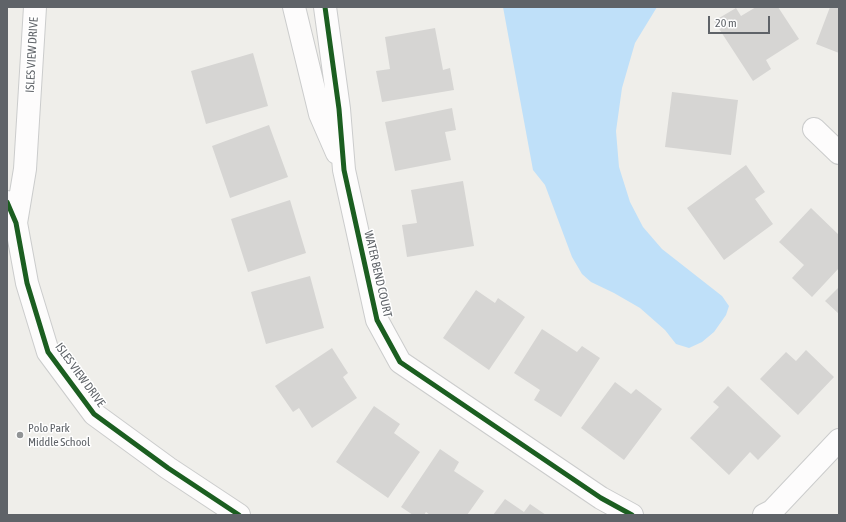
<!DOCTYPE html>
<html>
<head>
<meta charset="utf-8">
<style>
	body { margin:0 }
	#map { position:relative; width:846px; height:522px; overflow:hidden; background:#efeeea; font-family:"Asap Condensed",sans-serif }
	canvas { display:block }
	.frame { position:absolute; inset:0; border:8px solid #5f6368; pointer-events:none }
	.scale { position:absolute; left:708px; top:16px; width:62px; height:18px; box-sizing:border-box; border:2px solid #5f6368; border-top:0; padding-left:5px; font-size:12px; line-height:14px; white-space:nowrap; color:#5f6368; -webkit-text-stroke:3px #fff; paint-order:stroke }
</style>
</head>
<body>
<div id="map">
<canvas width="846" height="522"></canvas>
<div class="frame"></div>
<div class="scale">20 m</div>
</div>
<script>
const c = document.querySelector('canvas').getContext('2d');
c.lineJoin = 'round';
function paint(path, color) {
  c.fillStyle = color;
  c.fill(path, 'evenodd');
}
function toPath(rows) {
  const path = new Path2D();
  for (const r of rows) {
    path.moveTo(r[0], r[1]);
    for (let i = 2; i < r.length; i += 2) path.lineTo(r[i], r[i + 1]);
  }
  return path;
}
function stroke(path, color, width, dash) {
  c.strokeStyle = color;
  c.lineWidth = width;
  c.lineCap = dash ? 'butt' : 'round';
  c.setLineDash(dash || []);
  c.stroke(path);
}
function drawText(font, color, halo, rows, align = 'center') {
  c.font = font + ' "Asap Condensed",sans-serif';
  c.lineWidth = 3;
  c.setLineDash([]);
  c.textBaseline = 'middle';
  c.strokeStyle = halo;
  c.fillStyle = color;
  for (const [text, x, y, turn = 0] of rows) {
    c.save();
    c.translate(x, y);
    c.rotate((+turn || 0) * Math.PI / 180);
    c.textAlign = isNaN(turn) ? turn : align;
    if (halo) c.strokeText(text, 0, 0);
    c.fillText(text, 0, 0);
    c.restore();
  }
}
paint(toPath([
	[503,7,657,7,635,43,622,88,616,131,619,167,630,202,643,227,662,249,722,296,729,306,726,315,714,332,702,342,689,348,676,344,665,330,640,308,614,293,591,282,582,274,572,257,545,185,533,170]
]), '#bfe0f9');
paint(toPath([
	[756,7,778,7,799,39,766,60,771,69,753,81,714,21,736,8,741,16],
	[830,7,839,7,839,53,816,44],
	[435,28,443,70,450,68,454,90,382,102,376,71,390,69,385,37],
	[253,53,268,106,206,124,191,71],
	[672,92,738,100,731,155,665,147],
	[452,108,456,130,445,132,451,160,395,171,385,122],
	[269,125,288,177,230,198,212,146],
	[746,165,765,192,755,199,773,224,724,260,687,208],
	[463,181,474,246,407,257,402,225,417,223,411,190],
	[290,200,306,253,248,272,231,219],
	[811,208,839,235,839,268,812,297,792,278,804,265,779,242],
	[310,276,324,328,266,344,251,292],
	[839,287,839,314,825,301],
	[476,290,495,303,498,298,525,317,489,370,443,338],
	[542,329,577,352,582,346,600,358,561,417,534,400,540,390,514,373],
	[332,348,348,373,343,377,357,398,312,428,299,408,293,412,275,386],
	[806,350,834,377,798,415,760,379,786,352,796,361],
	[615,382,631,394,636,389,662,409,624,460,581,428],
	[728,386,781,436,758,460,750,452,729,475,690,438,719,407,713,402],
	[374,406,400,424,394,433,420,452,388,498,336,462],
	[440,449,459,462,454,471,484,491,467,515,430,515,426,512,424,515,413,515,401,507],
	[505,499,524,512,530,504,546,515,493,515]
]), '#d6d5d3');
const minor = toPath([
	[294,7,320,114,337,153],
	[325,7,339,109,344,170,377,320,400,362,601,498,632,515],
	[814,129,839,153],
	[7,202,16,223,27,283,48,352,94,414,168,468,239,515],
	[16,223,25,169,35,7],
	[764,515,772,511,839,440]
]);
stroke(minor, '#cbcccc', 24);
stroke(minor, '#fdfcfc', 22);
stroke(toPath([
	[325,7,339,109,344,170,377,320,400,362,601,498,632,515],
	[7,202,16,223,27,283,48,352,94,414,168,468,239,515]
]), '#1b5e20', 5);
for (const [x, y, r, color] of [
	[20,435,4,"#919496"]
]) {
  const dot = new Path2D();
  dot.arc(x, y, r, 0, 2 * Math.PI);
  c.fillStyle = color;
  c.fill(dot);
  stroke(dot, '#fff', 1.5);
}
drawText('12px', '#5f6368', '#fff', [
	["ISLES VIEW DRIVE",32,55,-87],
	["WATER BEND COURT",378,274,77],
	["ISLES VIEW DRIVE",80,375,54]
]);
drawText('12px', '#5f6368', '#fff', [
	["Polo Park",28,428],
	["Middle School",28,442]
], 'left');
</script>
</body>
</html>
